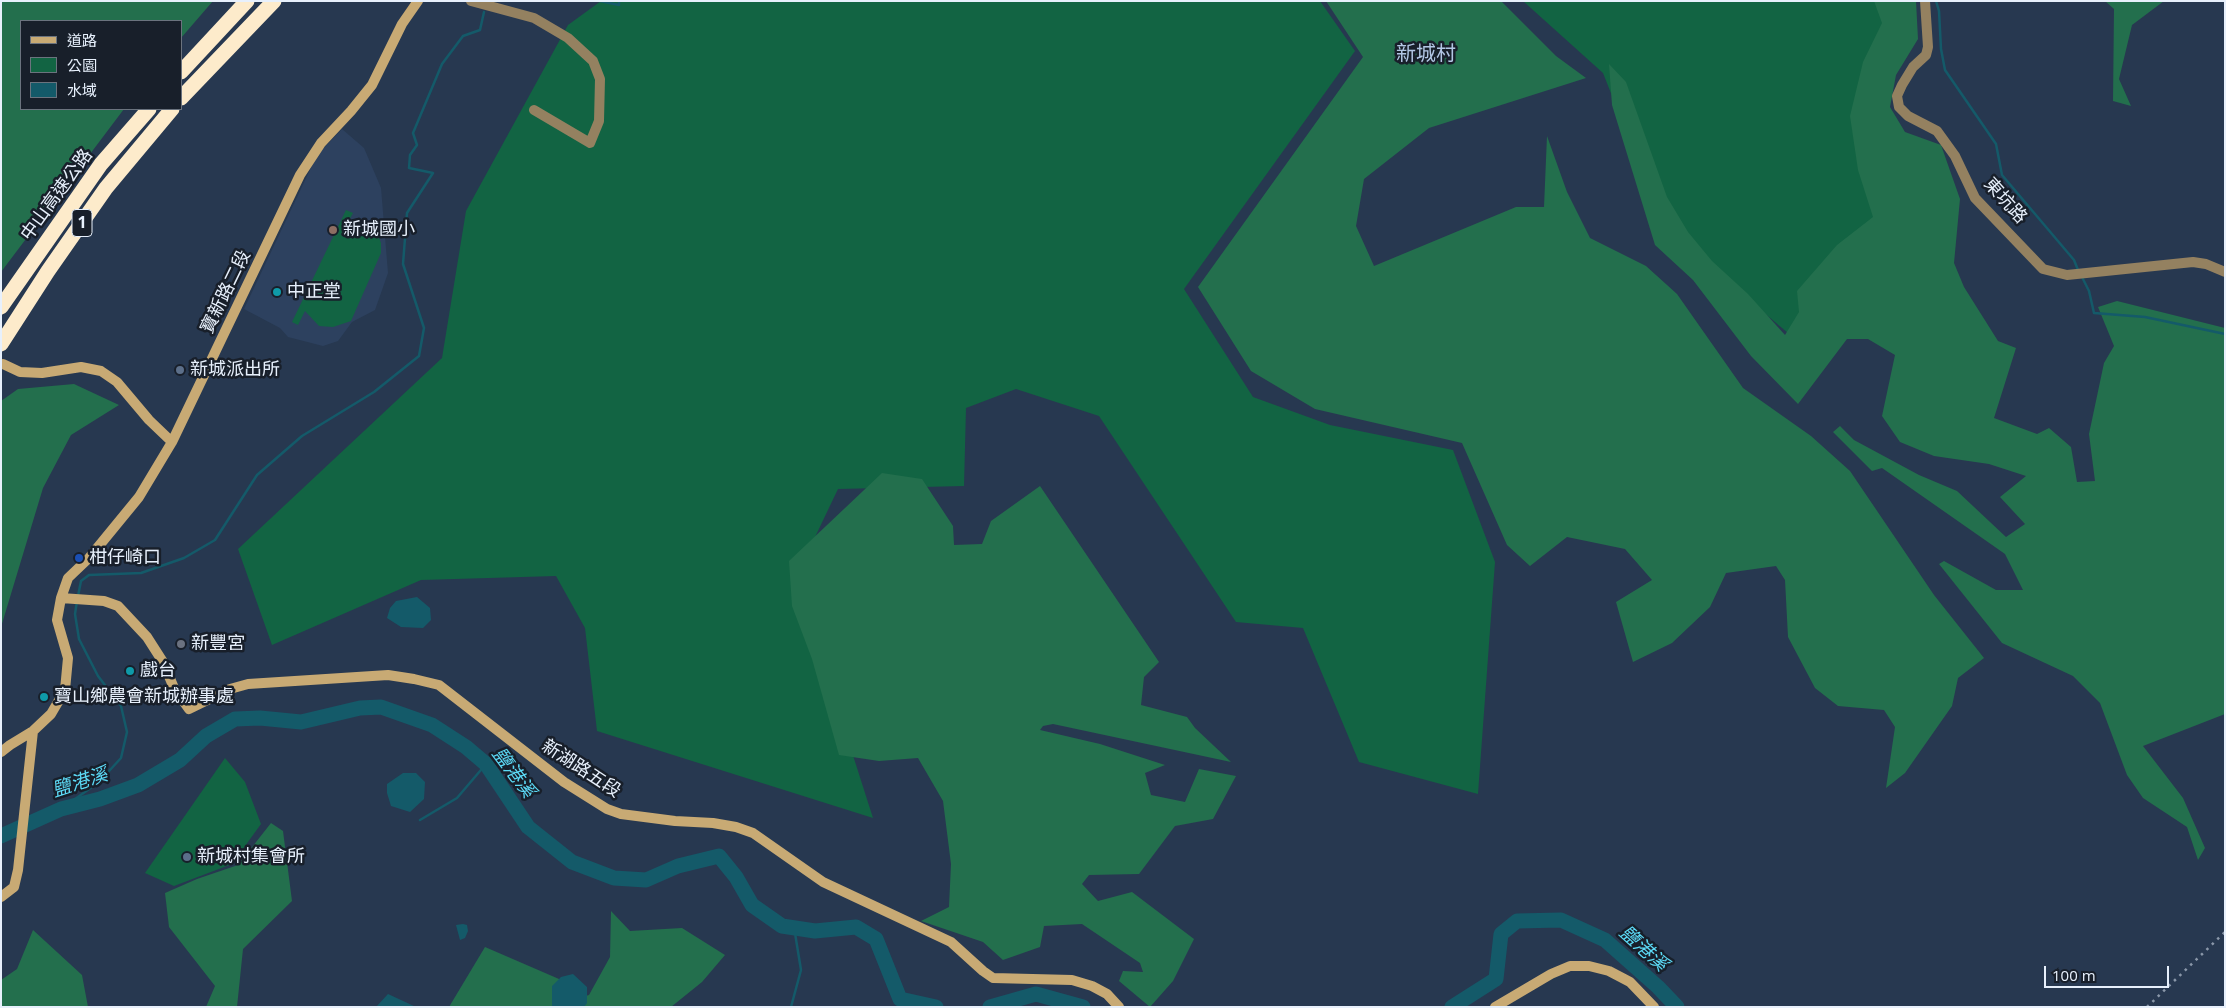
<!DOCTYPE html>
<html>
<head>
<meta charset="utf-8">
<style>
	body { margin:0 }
	#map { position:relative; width:2226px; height:1008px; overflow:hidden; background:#273850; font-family:"Open Sans","Noto Sans TC",sans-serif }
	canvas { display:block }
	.frame { position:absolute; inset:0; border:2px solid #e7f0fc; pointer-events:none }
	.legend { position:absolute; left:20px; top:20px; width:162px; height:90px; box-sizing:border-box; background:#181f2a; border:1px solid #6b737e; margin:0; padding:6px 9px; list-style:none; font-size:15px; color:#e7f0fc }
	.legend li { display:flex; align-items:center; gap:10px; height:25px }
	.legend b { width:25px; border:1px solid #6b737e }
	.scale { position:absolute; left:2044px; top:966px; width:125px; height:22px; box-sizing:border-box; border:2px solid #e7f0fc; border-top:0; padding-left:6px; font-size:15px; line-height:18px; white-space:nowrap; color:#e7f0fc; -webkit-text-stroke:4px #181f2a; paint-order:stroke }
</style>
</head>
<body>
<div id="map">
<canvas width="2226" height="1008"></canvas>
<div class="frame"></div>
<ul class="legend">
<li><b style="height:6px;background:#c8aa74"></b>道路</li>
<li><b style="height:14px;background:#126443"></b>公園</li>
<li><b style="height:14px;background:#145a69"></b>水域</li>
</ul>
<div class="scale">100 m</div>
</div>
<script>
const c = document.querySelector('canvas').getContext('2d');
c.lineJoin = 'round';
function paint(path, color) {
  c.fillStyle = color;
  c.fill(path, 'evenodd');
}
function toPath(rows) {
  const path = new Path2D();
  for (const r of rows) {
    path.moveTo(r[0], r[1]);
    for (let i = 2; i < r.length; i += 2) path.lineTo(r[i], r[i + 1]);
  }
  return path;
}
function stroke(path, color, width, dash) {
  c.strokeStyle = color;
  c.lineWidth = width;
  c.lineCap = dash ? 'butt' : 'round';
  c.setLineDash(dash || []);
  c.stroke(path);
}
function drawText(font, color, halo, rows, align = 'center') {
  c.font = font + ' "Open Sans","Noto Sans TC",sans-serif';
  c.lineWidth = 5;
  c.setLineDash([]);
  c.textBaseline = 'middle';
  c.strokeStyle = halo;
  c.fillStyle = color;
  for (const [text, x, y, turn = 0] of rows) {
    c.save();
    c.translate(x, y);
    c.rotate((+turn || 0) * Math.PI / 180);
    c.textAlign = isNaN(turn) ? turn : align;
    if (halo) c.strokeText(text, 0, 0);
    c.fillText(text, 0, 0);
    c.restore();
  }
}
paint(toPath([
	[342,129,364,148,381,188,388,273,375,310,352,322,338,341,323,346,288,337,280,328,244,309,317,155]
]), '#2d415f');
paint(toPath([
	[601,1,1320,1,1355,51,1184,289,1253,397,1330,425,1453,450,1495,562,1478,794,1359,762,1303,628,1236,622,1099,416,1016,389,966,408,964,486,838,489,796,577,873,818,597,731,585,628,556,576,421,580,272,645,238,549,442,358,466,211,568,25],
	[1523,1,1894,1,1871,113,1891,212,1808,350,1664,228,1603,73],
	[346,210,353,213,347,224,362,222,372,226,376,230,381,243,381,253,351,321,333,327,319,326,305,311,298,325,292,322],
	[225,758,245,782,261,824,232,864,174,886,145,873]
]), '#126443');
paint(toPath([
	[1,1,213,1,181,38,181,21,21,21,21,109,124,109,1,272],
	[1326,1,1501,1,1556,56,1586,78,1429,128,1364,179,1356,226,1374,266,1516,207,1544,207,1547,136,1567,192,1590,238,1646,266,1677,294,1743,388,1811,436,1850,471,1934,595,1984,658,1958,678,1952,706,1905,773,1886,788,1895,727,1884,710,1838,706,1815,688,1788,637,1785,580,1776,566,1726,573,1710,607,1672,643,1633,662,1616,602,1652,580,1625,549,1567,537,1530,566,1507,545,1462,443,1315,409,1251,371,1198,287,1363,57],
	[1874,1,1916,1,1918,39,1896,75,1890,107,1905,132,1941,145,1960,199,1954,263,1964,287,1998,341,2016,348,1994,418,2037,434,2049,428,2071,447,2077,482,2095,481,2089,434,2104,363,2114,346,2098,307,2117,301,2225,328,2225,714,2143,746,2183,798,2205,848,2198,860,2187,827,2143,798,2127,775,2100,703,2073,676,2002,643,1939,564,1944,561,1996,590,2023,590,2005,554,1882,468,1872,471,1833,432,1840,426,1854,440,1919,475,1957,491,2006,537,2025,524,2000,497,2026,476,1989,464,1934,456,1900,442,1882,416,1895,355,1868,339,1847,339,1798,404,1751,356,1693,280,1655,245,1612,105,1609,64,1626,82,1667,197,1688,232,1712,261,1748,294,1785,335,1799,312,1797,291,1837,245,1873,217,1858,170,1850,116,1863,62,1882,23],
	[2105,1,2164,1,2132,25,2119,79,2131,106,2113,101,2114,9],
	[74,384,119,405,71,435,43,488,1,627,1,401,18,389],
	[882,473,922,479,953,526,954,545,982,544,991,521,1040,486,1159,662,1144,677,1141,705,1187,717,1195,728,1231,762,1053,724,1043,726,1040,730,1100,744,1165,765,1145,773,1151,795,1185,802,1199,769,1236,776,1213,819,1175,826,1139,874,1089,875,1082,884,1098,901,1132,892,1194,939,1173,981,1150,1007,1119,981,1123,971,1143,972,1140,963,1082,924,1044,926,1040,947,1003,960,983,942,921,921,949,907,951,864,943,801,918,758,879,761,839,755,812,659,792,606,789,561],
	[271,823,283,831,292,901,243,949,237,1007,206,1007,215,986,169,927,165,893,197,879,238,865],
	[611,911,630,931,682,928,725,955,702,982,671,1007,449,1007,485,947,559,979,567,1001,589,995,610,957],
	[33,930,82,975,88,1007,1,1007,1,980,17,969]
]), '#236f4d');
paint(toPath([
	[417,597,430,608,431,620,423,628,401,627,387,618,390,608,396,601],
	[403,773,416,773,425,782,424,799,410,812,391,806,387,793,387,784],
	[463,924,467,925,468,931,465,938,460,940,456,925],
	[573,974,587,987,587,1003,584,1007,552,1007,552,986,561,977],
	[388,994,416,1007,376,1007]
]), '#145a69');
stroke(toPath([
	[600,1,619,5,619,1],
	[1936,1,1939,11,1941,49,1945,70,1996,144,2002,175,2074,260,2078,270],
	[2082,277,2089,291,2094,313,2145,317,2225,334],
	[78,596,81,581,89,575,141,573,184,558,215,540,257,475,302,436,374,392,419,356,424,328,403,264,407,213,433,173,409,168,410,155,417,145,413,133,442,64,463,36,480,30,484,12],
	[61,809,99,782,121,758,127,732,121,706,98,676,79,639,75,614,77,601],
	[420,820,457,798,486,764],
	[791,1007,801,970,794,927]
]), '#145a69', 2.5);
stroke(toPath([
	[1,836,61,809,100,799,138,785,180,760,206,736,235,719,260,718,301,722,360,708,381,707,432,725,466,747,486,764,528,827,572,862,614,878,646,880,678,866,719,856,736,877,752,905,782,926,815,931,856,927,876,939,900,999,936,1007],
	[990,1007,1036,994,1083,1007],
	[1452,1007,1496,979,1501,934,1517,921,1561,920,1605,940,1658,987,1677,1007]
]), '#145a69', 15);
stroke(toPath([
	[471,1,534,18,568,38,593,61,600,79,599,121,590,143,534,110],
	[1925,1,1928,47,1926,55,1913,67,1902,85,1897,96,1899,107,1908,116,1937,131,1955,156,1975,198,2043,269,2067,275,2193,262,2206,264,2225,272]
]), '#948160', 10);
stroke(toPath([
	[3,364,20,372,42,373,81,367,101,371,117,382,149,420,172,442],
	[61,598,104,601,118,606,147,637,163,662,174,688,189,709,230,689,248,684,388,675,414,679,439,685,564,782,607,809,621,814,675,821,713,823,736,827,753,833,823,882,951,942,983,971,993,978,1072,980,1092,986,1107,994,1119,1007],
	[1,752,10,745,33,731,51,714,65,690,68,658,57,620,61,598,68,578,89,558,139,497,172,442,300,175,321,143,351,111,372,85,402,24,418,1],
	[1,897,14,887,18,870,33,731],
	[1495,1007,1551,974,1570,966,1589,966,1609,971,1630,982,1654,1007]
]), '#c8aa74', 10);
stroke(toPath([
	[181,72,247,1],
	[181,98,274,1],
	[1,307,101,164,149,109],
	[1,344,48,271,106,188,172,109]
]), '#fdebcb', 15);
stroke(toPath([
	[2147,1007,2225,932]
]), '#8a97a9', 2.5, [2.5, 5]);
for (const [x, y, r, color] of [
	[333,230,5,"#8d6e63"],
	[277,292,5,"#0f9aa8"],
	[180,370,5,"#5c6f8a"],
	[79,558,5,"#1a4fb4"],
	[181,644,5,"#6b7280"],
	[130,671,5,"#0f9aa8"],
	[44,697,5,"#0f9aa8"],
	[187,857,5,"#5c6f8a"]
]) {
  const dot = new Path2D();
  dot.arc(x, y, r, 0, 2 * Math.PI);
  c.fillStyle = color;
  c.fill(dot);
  stroke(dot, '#181f2a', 2);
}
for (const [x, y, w] of [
	[82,223,20]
]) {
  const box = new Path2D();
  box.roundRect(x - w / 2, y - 13.5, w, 27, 4);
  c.fillStyle = '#181f2a';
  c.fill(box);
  stroke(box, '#e7f0fc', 1);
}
drawText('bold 16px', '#e7f0fc', null, [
	["1",82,223]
]);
drawText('18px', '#e7f0fc', '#181f2a', [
	["中山高速公路",57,195,-54],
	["東坑路",2005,201,48],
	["寶新路二段",226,292,-64],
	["新湖路五段",581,769,33]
]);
drawText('18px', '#e7f0fc', '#181f2a', [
	["新城國小",343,230],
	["中正堂",287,292],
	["新城派出所",190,370],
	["柑仔崎口",89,558],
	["新豐宮",191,644],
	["戲台",140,671],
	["寶山鄉農會新城辦事處",54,697],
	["新城村集會所",197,857]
], 'left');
drawText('italic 19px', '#5cdaf6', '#181f2a', [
	["鹽港溪",513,773,53],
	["鹽港溪",80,783,-18],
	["鹽港溪",1643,949,42]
]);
drawText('20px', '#b2c6e4', '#181f2a', [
	["新城村",1426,54]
]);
</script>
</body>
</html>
